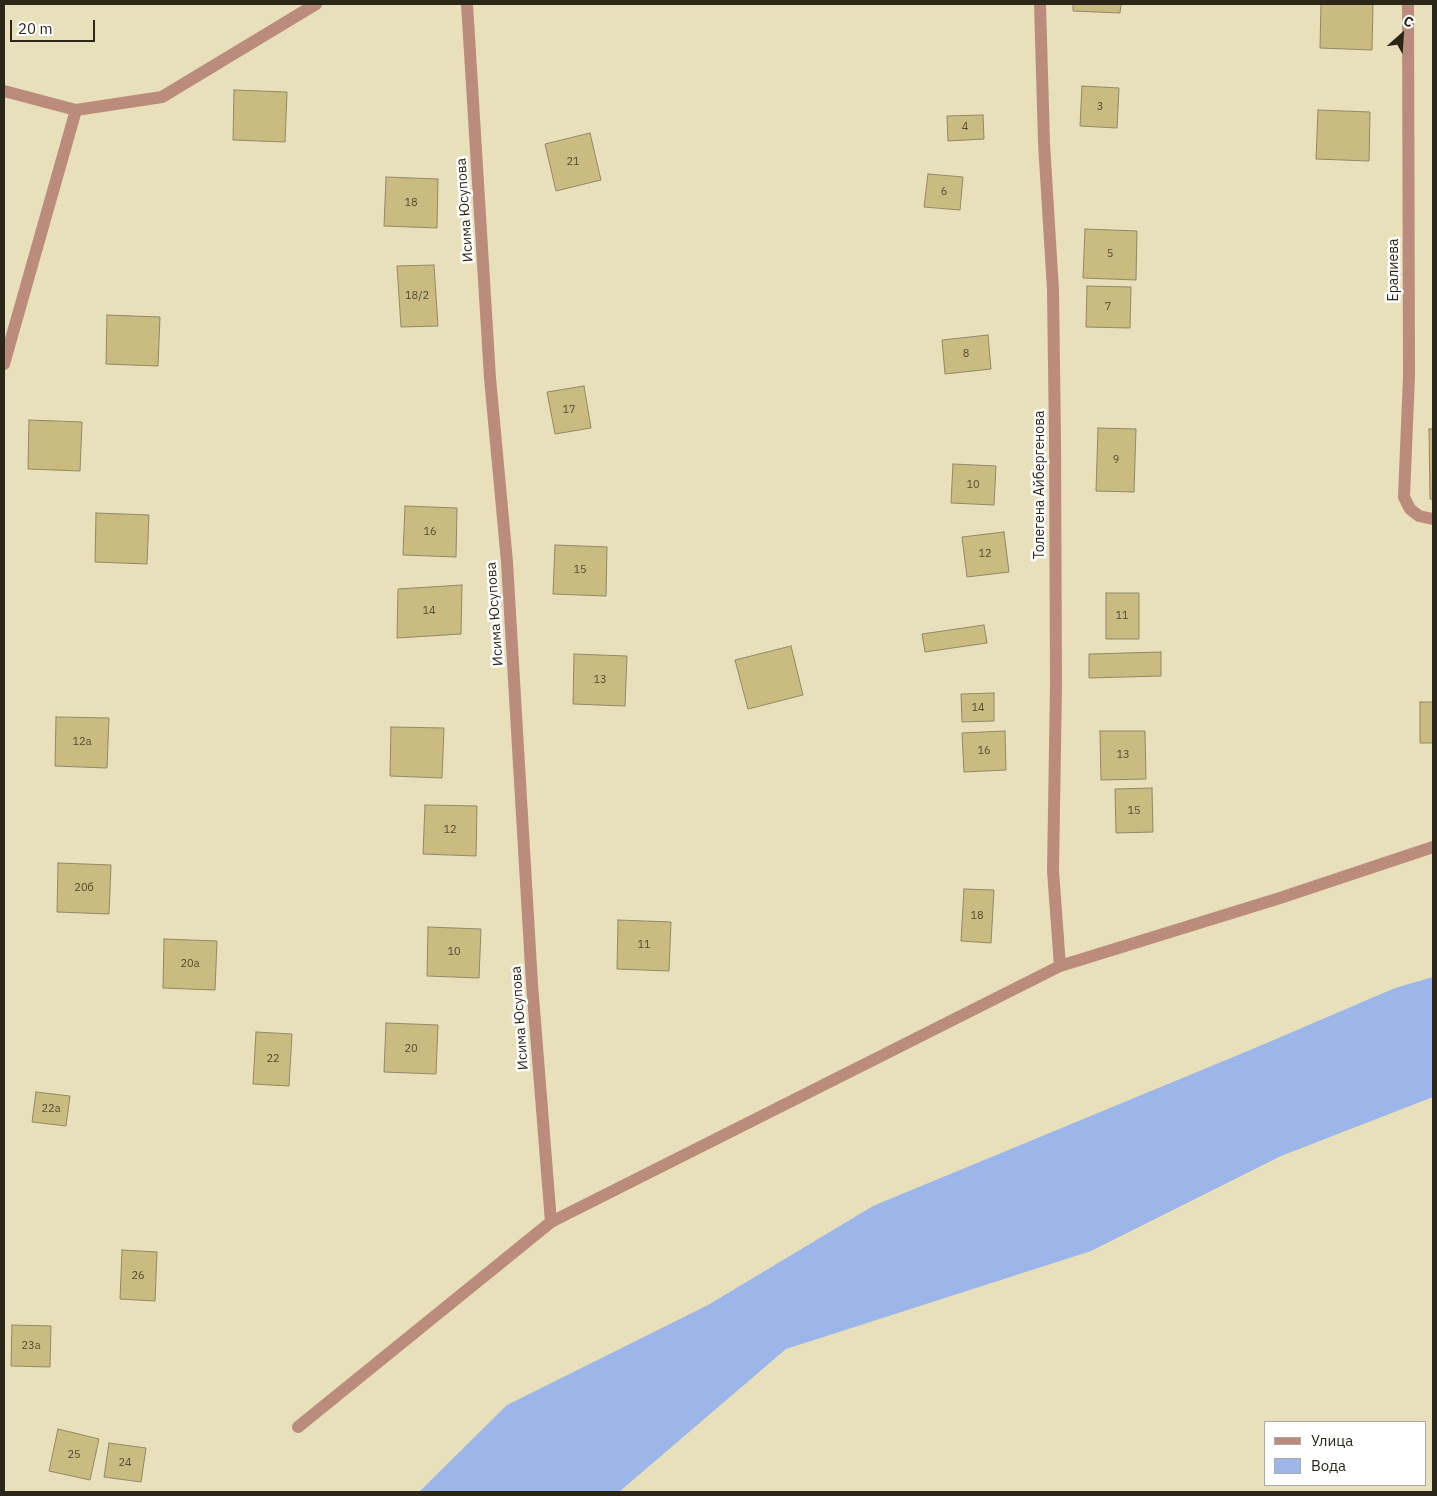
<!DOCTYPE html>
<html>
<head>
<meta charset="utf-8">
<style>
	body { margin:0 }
	#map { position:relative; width:1437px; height:1496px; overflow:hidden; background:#e8dfbb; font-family:"IBM Plex Sans",sans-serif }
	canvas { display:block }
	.frame { position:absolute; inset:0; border:5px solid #2a2719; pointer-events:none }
	.legend { position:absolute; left:1264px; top:1421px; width:162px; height:65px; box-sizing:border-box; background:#fff; border:1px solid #aaa9a3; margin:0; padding:6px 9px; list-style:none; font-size:15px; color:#2a2719 }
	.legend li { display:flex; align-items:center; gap:10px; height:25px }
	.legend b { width:25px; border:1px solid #aaa9a3 }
	.north { position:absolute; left:1377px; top:10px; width:50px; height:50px; -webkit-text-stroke:4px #fff; paint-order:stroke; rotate:26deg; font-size:14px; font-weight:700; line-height:20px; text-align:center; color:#2a2719 }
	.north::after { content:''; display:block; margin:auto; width:18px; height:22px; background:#2a2719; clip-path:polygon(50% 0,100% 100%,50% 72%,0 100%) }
	.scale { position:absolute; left:10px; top:20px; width:85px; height:22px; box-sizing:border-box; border:2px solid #2a2719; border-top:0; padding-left:6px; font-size:15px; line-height:18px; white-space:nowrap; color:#2a2719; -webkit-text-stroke:4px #fff; paint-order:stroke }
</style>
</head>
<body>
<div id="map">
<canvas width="1437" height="1496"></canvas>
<div class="frame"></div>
<ul class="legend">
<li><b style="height:6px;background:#bb8c7b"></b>Улица</li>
<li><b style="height:14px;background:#9db6ea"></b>Вода</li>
</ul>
<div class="north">С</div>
<div class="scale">20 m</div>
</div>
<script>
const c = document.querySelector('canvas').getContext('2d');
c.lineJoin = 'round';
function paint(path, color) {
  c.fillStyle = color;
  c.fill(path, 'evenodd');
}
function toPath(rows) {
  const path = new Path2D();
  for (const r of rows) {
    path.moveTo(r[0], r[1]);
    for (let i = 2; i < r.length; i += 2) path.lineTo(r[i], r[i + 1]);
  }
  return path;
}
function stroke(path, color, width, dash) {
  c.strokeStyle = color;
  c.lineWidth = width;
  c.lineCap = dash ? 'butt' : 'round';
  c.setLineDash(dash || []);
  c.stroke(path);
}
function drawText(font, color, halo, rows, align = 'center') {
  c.font = font + ' "IBM Plex Sans",sans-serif';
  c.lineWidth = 5;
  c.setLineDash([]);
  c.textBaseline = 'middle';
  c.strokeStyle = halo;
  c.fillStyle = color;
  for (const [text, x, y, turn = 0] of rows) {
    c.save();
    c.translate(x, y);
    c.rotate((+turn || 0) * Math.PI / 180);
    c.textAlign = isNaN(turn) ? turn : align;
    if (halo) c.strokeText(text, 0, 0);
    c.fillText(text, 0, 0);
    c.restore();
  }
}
paint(toPath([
	[1433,977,1433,1097,1281,1156,1091,1251,786,1349,619,1492,419,1492,507,1405,708,1305,873,1206,1255,1048,1395,988]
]), '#9db6ea');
const building = toPath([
	[1073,4,1121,4,1120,13,1073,11,1073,4],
	[1321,4,1373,4,1372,50,1320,48,1321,4],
	[1082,86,1119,88,1117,128,1080,126,1082,86],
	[234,90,287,92,285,142,233,140,234,90],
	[1318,110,1370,112,1369,161,1316,159,1318,110],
	[983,115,984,139,948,141,947,116,983,115],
	[590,133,601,180,556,191,545,144,590,133],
	[928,174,963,177,960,210,924,207,928,174],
	[386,177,438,179,437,228,384,226,386,177],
	[1085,229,1137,231,1136,280,1083,278,1085,229],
	[434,265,438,326,401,327,397,266,434,265],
	[1087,286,1131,287,1130,328,1086,327,1087,286],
	[107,315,160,317,158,366,106,364,107,315],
	[988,335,991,369,945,374,942,340,988,335],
	[584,386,591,428,555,434,547,392,584,386],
	[29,420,82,422,80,471,28,469,29,420],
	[1098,428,1136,429,1134,492,1096,491,1098,428],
	[1429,429,1433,429,1433,499,1430,499,1429,429],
	[953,464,996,466,994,505,951,503,953,464],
	[405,506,457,508,456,557,403,555,405,506],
	[96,513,149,515,147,564,95,562,96,513],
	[1004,532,1009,572,967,577,962,537,1004,532],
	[555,545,607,547,606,596,553,594,555,545],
	[462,585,461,634,397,638,398,589,462,585],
	[1106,593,1139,593,1139,639,1106,639,1106,593],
	[984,625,987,643,925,652,922,634,984,625],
	[791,646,803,695,748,709,735,660,791,646],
	[1161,652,1161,676,1089,678,1089,654,1161,652],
	[574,654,627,656,625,706,573,704,574,654],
	[994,693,994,721,962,722,961,694,994,693],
	[1420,702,1433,702,1433,743,1420,743,1420,702],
	[56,717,109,718,107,768,55,766,56,717],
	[391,727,444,728,442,778,390,776,391,727],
	[1005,731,1006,770,964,772,962,733,1005,731],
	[1100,731,1145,731,1146,779,1101,780,1100,731],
	[1152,788,1153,832,1116,833,1115,789,1152,788],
	[425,805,477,806,476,856,423,854,425,805],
	[58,863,111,865,109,914,57,912,58,863],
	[964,889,994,890,991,943,961,941,964,889],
	[618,920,671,922,669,971,617,969,618,920],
	[428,927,481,929,479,978,427,976,428,927],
	[164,939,217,941,215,990,163,988,164,939],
	[386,1023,438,1025,436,1074,384,1072,386,1023],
	[256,1032,292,1034,289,1086,253,1084,256,1032],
	[36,1092,70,1096,66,1126,32,1122,36,1092],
	[122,1250,157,1252,155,1301,120,1299,122,1250],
	[12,1325,51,1326,50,1367,11,1366,12,1325],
	[58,1429,99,1439,90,1480,49,1471,58,1429],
	[109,1443,146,1448,141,1482,104,1477,109,1443]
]);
paint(building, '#cabb80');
stroke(building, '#918968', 1);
stroke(toPath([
	[467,4,490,378,507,562,532,984,551,1222],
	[1040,4,1044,143,1053,290,1055,439,1056,686,1053,871,1060,966],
	[1408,4,1409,376,1404,497,1410,509,1419,516,1433,519],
	[4,91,76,110,162,97,316,4],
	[4,364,76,110],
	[298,1427,551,1222,1060,966,1280,898,1433,847]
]), '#bb8c7b', 12);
drawText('11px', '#524c33', null, [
	["3",1100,107],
	["4",965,127],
	["21",573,162],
	["6",944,192],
	["18",411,203],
	["5",1110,254],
	["18/2",417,296],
	["7",1108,307],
	["8",966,354],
	["17",569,410],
	["9",1116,460],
	["10",973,485],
	["16",430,532],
	["12",985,554],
	["15",580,570],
	["14",429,611],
	["11",1122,616],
	["13",600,680],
	["14",978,708],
	["12а",82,742],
	["16",984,751],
	["13",1123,755],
	["15",1134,811],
	["12",450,830],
	["20б",84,888],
	["18",977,916],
	["11",644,945],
	["10",454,952],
	["20а",190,964],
	["20",411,1049],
	["22",273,1059],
	["22а",51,1109],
	["26",138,1276],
	["23а",31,1346],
	["25",74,1455],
	["24",125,1463]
]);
drawText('14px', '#2a2719', '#fff', [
	["Исима Юсупова",465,210,-94],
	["Ералиева",1394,270,-90],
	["Толегена Айбергенова",1040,485,-90],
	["Исима Юсупова",495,614,-94],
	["Исима Юсупова",520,1018,-94]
]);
</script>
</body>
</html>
